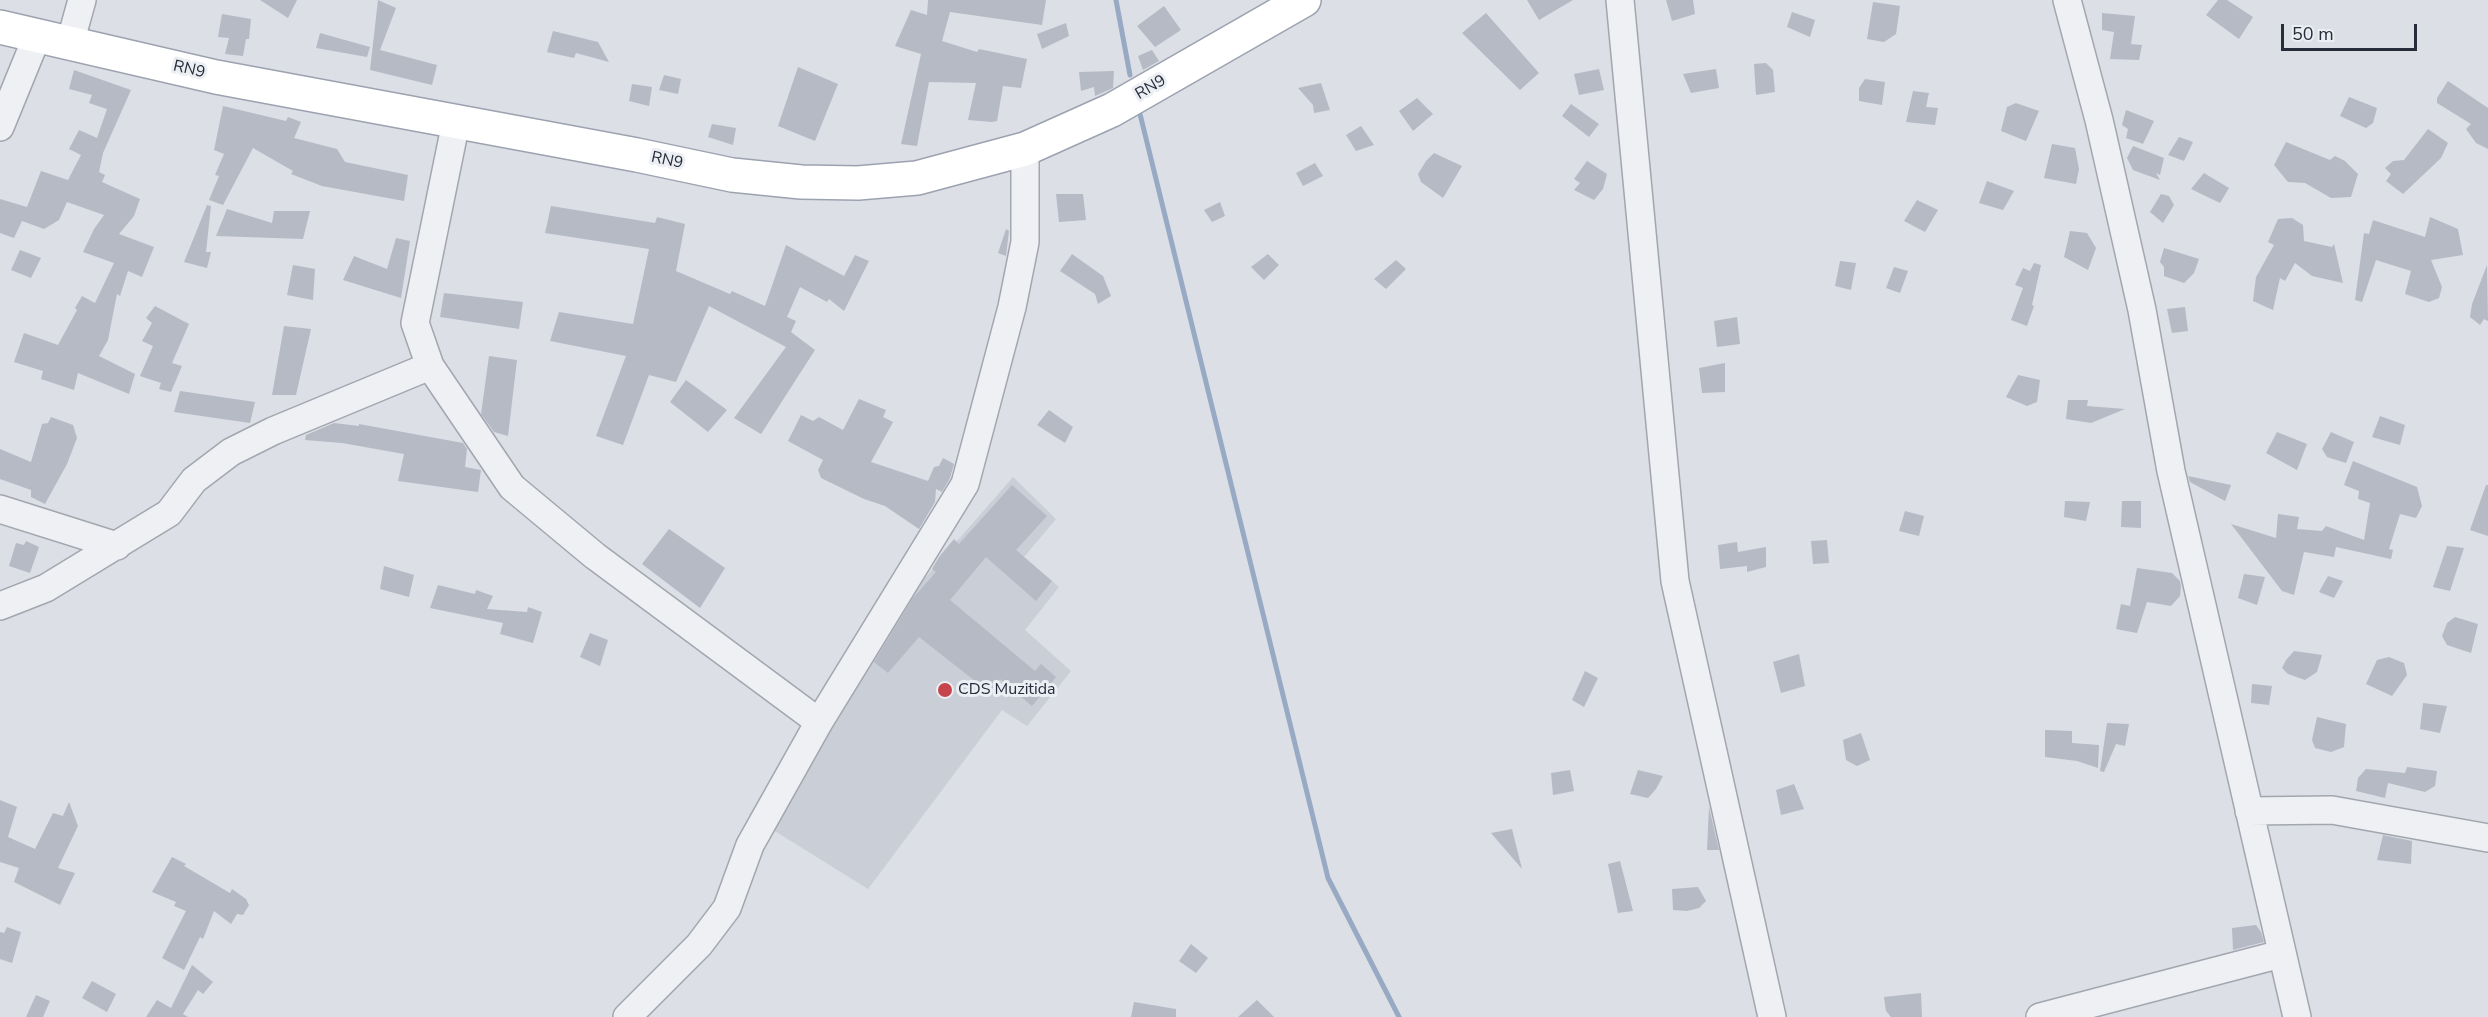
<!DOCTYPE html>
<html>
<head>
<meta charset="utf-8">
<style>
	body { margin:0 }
	#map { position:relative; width:2488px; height:1017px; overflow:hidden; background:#dcdfe5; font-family:"Nunito Sans",sans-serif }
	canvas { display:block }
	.scale { position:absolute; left:2281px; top:24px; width:136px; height:27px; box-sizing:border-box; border:3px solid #272c3b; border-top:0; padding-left:8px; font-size:18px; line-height:21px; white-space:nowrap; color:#272c3b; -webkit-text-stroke:4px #ebeef3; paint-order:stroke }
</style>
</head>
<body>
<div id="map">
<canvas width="2488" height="1017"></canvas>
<div class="scale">50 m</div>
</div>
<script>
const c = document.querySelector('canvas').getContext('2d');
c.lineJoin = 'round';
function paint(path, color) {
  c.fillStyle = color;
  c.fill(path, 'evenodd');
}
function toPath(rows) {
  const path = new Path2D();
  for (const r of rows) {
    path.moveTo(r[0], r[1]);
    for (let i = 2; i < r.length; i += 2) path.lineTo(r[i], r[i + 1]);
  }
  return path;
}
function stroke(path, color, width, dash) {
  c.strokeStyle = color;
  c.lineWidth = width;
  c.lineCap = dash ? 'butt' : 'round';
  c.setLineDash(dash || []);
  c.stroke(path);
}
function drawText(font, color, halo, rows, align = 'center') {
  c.font = font + ' "Nunito Sans",sans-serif';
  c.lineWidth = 6;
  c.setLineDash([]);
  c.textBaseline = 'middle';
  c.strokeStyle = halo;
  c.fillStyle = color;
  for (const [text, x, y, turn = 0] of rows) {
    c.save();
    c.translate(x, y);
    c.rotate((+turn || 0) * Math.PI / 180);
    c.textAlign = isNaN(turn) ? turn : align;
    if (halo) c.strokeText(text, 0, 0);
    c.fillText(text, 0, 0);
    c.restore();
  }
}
paint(toPath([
	[1013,477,1056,519,1024,557,1059,587,1025,630,1071,671,1027,726,1002,710,868,889,749,815,863,649]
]), '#caced7');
stroke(toPath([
	[1116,0,1130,75],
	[1140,114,1328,878,1399,1017]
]), '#98a9c4', 5);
paint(toPath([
	[260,0,297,0,288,18],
	[378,0,396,8,380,50,437,65,432,85,370,70],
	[928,0,1046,0,1042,25,950,12,942,41,977,52,979,49,1027,59,1021,88,1003,86,997,121,992,122,968,120,976,83,929,82,917,146,901,144,921,54,895,46,911,10,927,15],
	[1527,0,1573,0,1539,20],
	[1666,0,1693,0,1695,14,1672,21],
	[2218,0,2227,0,2253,17,2239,39,2206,15],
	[1873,2,1900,6,1896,34,1884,42,1867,39],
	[1164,6,1181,30,1155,47,1137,26],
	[1792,12,1815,20,1810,37,1787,27],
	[1486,13,1539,73,1520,90,1462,33],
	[2102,13,2135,16,2131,44,2142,45,2139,60,2110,59,2114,32,2102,30],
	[222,14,251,19,249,39,246,39,243,56,225,54,229,38,218,37],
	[1066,23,1069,36,1042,49,1037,34],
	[553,31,598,42,609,62,576,53,574,58,547,52],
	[320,33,370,47,367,57,316,48],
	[1152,50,1159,61,1143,70,1138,56],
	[1766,63,1773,70,1775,92,1756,95,1754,64],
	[798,67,838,84,815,141,778,126],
	[1599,69,1604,90,1579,95,1574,74],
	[1716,69,1719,88,1691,93,1683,74],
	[74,70,131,90,103,153,99,172,105,175,102,182,140,199,134,216,119,234,154,247,142,277,128,271,120,296,117,294,108,340,99,356,135,374,129,394,78,373,74,390,41,379,43,371,14,362,24,333,58,345,77,310,75,308,82,296,95,303,114,263,83,252,94,229,104,215,67,202,59,220,44,229,22,221,14,238,0,233,0,199,27,207,41,171,68,180,81,155,69,149,79,130,97,138,107,109,89,103,92,95,69,89],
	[1114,71,1113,88,1095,96,1094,87,1081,91,1079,72],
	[664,75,681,79,678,94,659,90],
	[1865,79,1885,82,1882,105,1859,101,1859,88],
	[2448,81,2488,108,2488,149,2476,143,2466,129,2471,124,2437,103,2437,98],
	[1321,83,1330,110,1314,113,1313,105,1298,88],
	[632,84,652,87,649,106,629,101],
	[1913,91,1929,93,1926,107,1938,108,1935,125,1906,122],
	[2349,97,2377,108,2373,123,2366,128,2340,116],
	[1417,98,1433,114,1413,131,1399,111],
	[2016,103,2039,111,2026,141,2001,131,2007,107],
	[1571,104,1599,124,1589,137,1562,116],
	[223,106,286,121,288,117,301,122,294,138,337,149,345,162,408,175,404,201,322,186,291,174,293,171,253,148,223,205,209,200,219,176,215,175,224,154,214,150],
	[2126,110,2154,121,2143,144,2126,138,2128,129,2122,125],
	[712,124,736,128,733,145,708,137],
	[1361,126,1374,145,1356,151,1346,135],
	[2428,129,2448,143,2441,158,2403,194,2386,181,2391,174,2385,168,2393,161,2404,160],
	[2179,137,2193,142,2184,161,2168,155],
	[2286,142,2330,160,2335,156,2345,161,2358,174,2351,197,2331,198,2305,183,2288,182,2274,165],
	[2052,144,2075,148,2079,169,2076,184,2044,178],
	[2133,146,2164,158,2160,175,2156,173,2160,180,2133,170,2127,158],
	[1434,153,1462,166,1443,198,1421,182,1418,174,1426,161],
	[1587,161,1607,174,1603,189,1594,200,1574,190,1580,183,1574,179],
	[1315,163,1323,176,1303,186,1296,173],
	[2204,173,2229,188,2220,203,2191,189],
	[1987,181,2014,191,2003,210,1979,203],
	[1056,194,1083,194,1086,220,1059,222],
	[2161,194,2169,196,2174,205,2163,223,2150,212],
	[1917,200,1938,210,1925,232,1904,221],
	[1220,202,1225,216,1212,222,1204,210],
	[207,205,211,206,206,252,211,252,207,268,184,262],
	[551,206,655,223,657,217,685,224,676,271,730,294,732,291,765,306,786,245,844,276,855,255,869,261,844,311,829,299,827,302,800,287,787,317,796,321,791,332,815,350,761,434,734,418,786,347,709,306,676,382,649,375,623,445,596,436,626,356,550,341,559,312,633,324,649,249,545,233],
	[227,209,272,223,274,211,310,211,303,239,216,236],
	[2430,217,2458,229,2463,255,2431,260,2442,287,2439,298,2429,302,2405,294,2411,271,2376,260,2362,302,2355,300,2364,233,2369,234,2373,220,2425,237],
	[2292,218,2303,225,2304,241,2332,247,2334,244,2343,283,2312,276,2295,263,2285,281,2280,278,2273,310,2253,301,2256,277,2274,245,2268,242,2278,219],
	[1006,229,1009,231,1006,256,998,253],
	[2070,231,2087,233,2096,248,2088,270,2064,257],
	[396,238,410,241,401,298,343,280,354,256,387,269],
	[2164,248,2199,259,2194,273,2184,283,2164,276,2164,267,2160,262],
	[20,250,41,258,31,278,11,270],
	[1072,254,1103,276,1111,296,1098,304,1095,294,1060,271],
	[1268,254,1279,265,1264,280,1251,267],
	[1396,260,1406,269,1386,289,1374,279],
	[1840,261,1856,263,1851,290,1835,286],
	[2034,263,2041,265,2032,305,2034,306,2027,326,2011,320,2023,288,2015,285,2023,268,2030,271],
	[293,265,315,269,313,300,287,295],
	[2487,265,2488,321,2484,319,2480,325,2470,317,2472,304],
	[1894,267,1908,271,1900,293,1886,288],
	[444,293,523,302,519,329,440,317],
	[155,306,189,324,172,363,182,366,171,392,159,389,161,383,140,376,153,346,142,341,152,323,146,318],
	[2185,307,2188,331,2172,333,2167,309],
	[1737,317,1740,344,1717,347,1714,321],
	[284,326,311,329,296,395,272,395],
	[489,356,517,360,508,436,494,432,481,414],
	[1725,363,1725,392,1702,393,1699,368],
	[2018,375,2040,380,2037,402,2027,406,2006,397],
	[686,380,727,410,708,432,670,402],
	[180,391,255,402,250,423,174,412],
	[859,399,886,410,883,417,893,422,871,462,928,481,934,467,939,466,943,458,954,464,950,478,942,492,936,489,935,502,919,529,885,506,864,499,821,478,818,470,823,460,788,441,801,415,813,421,819,417,843,430],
	[2068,400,2088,400,2087,406,2125,409,2091,423,2066,419],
	[1049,410,1073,427,1065,443,1037,425],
	[2380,416,2405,425,2400,445,2372,437],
	[51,417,73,425,77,438,67,464,45,504,31,497,31,490,0,479,0,449,31,462,42,424,48,423],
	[334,423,359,426,359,424,463,443,467,449,465,467,481,470,478,492,398,481,404,454,342,443,305,440,306,435],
	[2277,432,2307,444,2297,470,2266,453],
	[2331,432,2354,442,2346,463,2327,457,2322,449],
	[2353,461,2417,487,2422,506,2416,518,2400,514,2389,549,2393,550,2391,559,2336,547,2334,557,2304,552,2294,595,2282,591,2231,524,2276,538,2278,514,2299,517,2297,529,2322,531,2326,526,2364,540,2370,503,2358,499,2359,491,2344,485],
	[2188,476,2231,485,2225,501,2190,482],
	[1012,485,1047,516,1016,550,1052,581,1036,601,986,557,950,600,1035,671,1041,664,1056,677,1032,706,1000,679,989,692,919,637,888,673,874,662,913,598,936,572,932,569,939,557,954,539,959,544],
	[2486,485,2488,485,2488,536,2470,530],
	[2065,501,2090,502,2086,521,2064,517],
	[2122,501,2141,501,2141,528,2121,527],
	[1905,511,1924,516,1919,536,1899,531],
	[669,529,725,568,700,608,642,564],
	[1827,540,1829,563,1813,564,1811,541],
	[26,541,39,547,30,573,9,566,16,543,24,545],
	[1737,542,1738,552,1766,547,1766,567,1747,572,1747,566,1720,569,1718,545],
	[2447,546,2464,548,2450,591,2433,587],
	[384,566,414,575,409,597,380,589],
	[2137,568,2172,573,2180,581,2181,586,2180,596,2171,606,2147,602,2137,633,2116,629,2121,604,2130,606],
	[2244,574,2265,577,2257,605,2238,598],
	[2328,576,2343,581,2334,598,2319,592],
	[438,585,475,594,476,590,493,596,487,609,527,612,528,607,542,612,533,643,500,634,503,623,430,608],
	[2455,617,2478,624,2471,653,2447,645,2442,636,2447,623],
	[590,633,608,640,600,666,580,657],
	[2294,651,2322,655,2317,672,2305,680,2288,674,2282,668,2286,660],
	[1799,654,1805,686,1781,693,1773,662],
	[2389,657,2404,663,2407,675,2392,696,2366,684,2377,660],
	[1585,671,1598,678,1584,707,1572,700],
	[2252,684,2272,686,2269,705,2251,703],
	[2423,703,2447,706,2440,733,2420,729],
	[2317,717,2346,724,2344,747,2331,752,2315,748,2312,740],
	[2107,723,2129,724,2125,746,2116,744,2104,772,2100,771],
	[2045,730,2072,731,2072,743,2099,745,2098,768,2077,761,2045,757],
	[1861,733,1870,760,1857,766,1846,760,1843,740],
	[2407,767,2437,771,2435,786,2425,792,2388,783,2385,798,2356,791,2358,778,2366,769,2405,773],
	[1570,770,1574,791,1553,795,1551,773],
	[1638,770,1663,776,1656,789,1648,798,1630,794],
	[1794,784,1804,809,1781,815,1776,790],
	[0,800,17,807,8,837,35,849,53,813,63,816,69,802,78,826,58,868,75,873,60,905,14,882,19,868,0,862],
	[1709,807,1719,850,1707,850],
	[1512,829,1522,869,1491,833],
	[2383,835,2412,841,2411,864,2377,860],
	[172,857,186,864,184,866,230,893,232,889,246,899,249,905,243,915,237,914,231,924,214,911,203,939,200,937,184,970,162,958,186,911,174,906,176,902,152,892],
	[1620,861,1633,911,1618,913,1608,864],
	[1698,887,1706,901,1699,908,1687,911,1673,910,1672,889],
	[2256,925,2261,932,2264,942,2233,950,2232,928],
	[7,927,21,932,12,963,0,959,0,932,4,933],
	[1191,944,1208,958,1196,973,1179,961],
	[192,965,213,982,203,994,198,990,183,1014,188,1017,146,1017,157,1000,171,1008],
	[92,981,116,994,107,1012,82,998],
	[1921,993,1922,1017,1891,1017,1886,1011,1884,997],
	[36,995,50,1001,43,1017,26,1017],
	[1257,1000,1274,1017,1238,1017],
	[1134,1002,1176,1009,1176,1017,1131,1017]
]), '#b6bac5');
const minor = toPath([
	[1620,0,1675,581,1772,1017],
	[2067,0,2099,120,2142,310,2171,471,2297,1017],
	[70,43,82,0],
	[456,122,415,323,430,366,512,487,595,556,819,722],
	[0,127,38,34],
	[0,509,117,546],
	[0,606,46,588,169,513,194,480,231,452,273,431,430,366],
	[2249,811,2332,810,2488,838],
	[627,1017,699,945,727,908,750,845,819,722,965,484,1012,307,1025,242,1025,149],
	[2040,1017,2281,954]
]);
const major = toPath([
	[0,27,216,77,637,155,732,175,801,182,858,183,917,178,1025,149,1112,110,1304,0]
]);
stroke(minor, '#a2a6af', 30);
stroke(major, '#9ca2b0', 36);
stroke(minor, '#eef0f4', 27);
stroke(major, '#fff', 33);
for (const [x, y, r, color] of [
	[945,690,8,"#c6454c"]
]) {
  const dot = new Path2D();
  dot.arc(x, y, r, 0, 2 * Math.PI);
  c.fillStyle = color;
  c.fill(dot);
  stroke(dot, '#ebeef3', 2);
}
drawText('16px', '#272c3b', '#ebeef3', [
	["RN9",189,70,13],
	["RN9",1151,88,-30],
	["RN9",667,161,12]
]);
drawText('16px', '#272c3b', '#ebeef3', [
	["CDS Muzitida",958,690]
], 'left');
</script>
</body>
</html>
